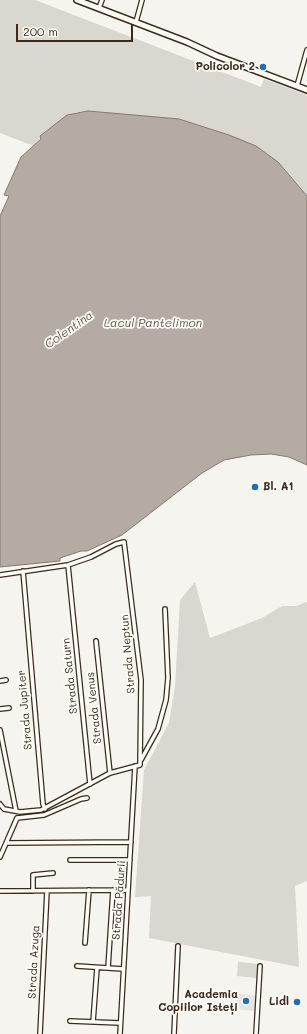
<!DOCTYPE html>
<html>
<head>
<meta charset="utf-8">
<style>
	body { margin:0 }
	#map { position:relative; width:307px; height:1034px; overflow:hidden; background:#f5f4ee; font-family:Mali,sans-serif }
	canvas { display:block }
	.scale { position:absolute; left:16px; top:24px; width:117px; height:18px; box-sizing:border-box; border:2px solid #3b2a1e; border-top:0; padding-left:5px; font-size:12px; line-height:14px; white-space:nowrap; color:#3b2a1e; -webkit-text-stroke:3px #fdfcf7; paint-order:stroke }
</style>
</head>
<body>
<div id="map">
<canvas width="307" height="1034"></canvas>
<div class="scale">200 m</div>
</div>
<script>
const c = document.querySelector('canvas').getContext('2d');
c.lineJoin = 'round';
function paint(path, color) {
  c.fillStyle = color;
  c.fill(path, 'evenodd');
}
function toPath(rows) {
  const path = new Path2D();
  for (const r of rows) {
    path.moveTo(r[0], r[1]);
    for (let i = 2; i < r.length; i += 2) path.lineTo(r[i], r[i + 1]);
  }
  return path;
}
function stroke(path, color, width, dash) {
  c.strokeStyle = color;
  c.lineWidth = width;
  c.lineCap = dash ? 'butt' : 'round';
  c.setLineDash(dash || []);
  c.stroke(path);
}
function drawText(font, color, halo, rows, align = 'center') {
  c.font = font + ' Mali,sans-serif';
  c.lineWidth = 3.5;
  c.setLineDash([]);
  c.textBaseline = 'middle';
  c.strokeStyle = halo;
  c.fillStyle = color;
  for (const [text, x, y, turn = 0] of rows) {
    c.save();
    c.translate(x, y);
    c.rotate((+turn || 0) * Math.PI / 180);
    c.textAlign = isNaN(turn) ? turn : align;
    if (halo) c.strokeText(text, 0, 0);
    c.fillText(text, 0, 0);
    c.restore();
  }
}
paint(toPath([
	[236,993,257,996,256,1011,235,1009]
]), '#e7e5df');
paint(toPath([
	[0,0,35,0,261,87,264,79,307,95,307,196,241,140,179,119,81,112,72,113,47,130,34,146,0,133],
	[195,582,210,638,262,618,282,606,296,606,307,602,307,881,295,886,299,967,149,938,151,896,135,897,144,770,169,723,175,686,180,600],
	[238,962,259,964,257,978,237,976]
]), '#dad6d0');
const water = toPath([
	[88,111,179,119,229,135,256,146,278,162,307,196,307,465,289,457,271,454,251,455,224,460,202,473,122,535,87,551,81,551,60,558,60,561,0,567,0,216,9,196,4,195,21,157,41,139,40,136,67,115,88,111]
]);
paint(water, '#b4aca4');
stroke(water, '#84786e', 1);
const street = toPath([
	[99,8,102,0],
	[136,22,142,0],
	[297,86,307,50],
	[68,565,90,784],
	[23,571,43,804,45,809],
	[0,575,68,565,91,557,116,544,124,542,141,680,140,765,110,773,41,810,20,812,4,809,0,804],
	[96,641,110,773],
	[0,681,6,680],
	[0,709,9,708],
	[0,730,16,811],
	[141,760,158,729,166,700,168,678,165,609],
	[6,843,131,842],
	[0,857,17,818,44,815,81,799,87,798],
	[70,860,130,860],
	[0,891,128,890],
	[33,891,33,875,53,873],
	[85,943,89,890],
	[77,966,123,969],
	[108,968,113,890],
	[70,1021,120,1023],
	[93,1022,97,968],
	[40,1034,47,891],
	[120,1034,135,766],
	[174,1034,178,946],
	[256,1034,260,966]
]);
const secondary = toPath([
	[77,0,187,42,217,56,307,90]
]);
stroke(street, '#3b2a1e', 6);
stroke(secondary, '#3b2a1e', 8);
stroke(street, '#fdfcf7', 3.5);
stroke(secondary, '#fdfcf7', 5);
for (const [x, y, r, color] of [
	[263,67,4,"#1f6fb2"],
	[255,487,4,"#1f6fb2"],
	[246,1001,4,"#1f6fb2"],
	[297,1002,4,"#1f6fb2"]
]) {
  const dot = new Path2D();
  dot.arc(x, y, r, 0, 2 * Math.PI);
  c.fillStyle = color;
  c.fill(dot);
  stroke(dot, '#fdfcf7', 1.5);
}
drawText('bold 11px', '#3b2a1e', '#fdfcf7', [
	["Policolor 2",255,67],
	["Bl. A1",263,487,"left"],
	["Academia",238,995],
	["Copiilor Isteți",238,1008],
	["Lidl",289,1002]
], 'right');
drawText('11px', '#3b2a1e', '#fdfcf7', [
	["Strada Neptun",128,654,-95],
	["Strada Saturn",70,676,-96],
	["Strada Venus",94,708,-96],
	["Strada Jupiter",25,710,-95],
	["Strada Pădurii",119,900,-86],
	["Strada Azuga",34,962,-87]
]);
drawText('italic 12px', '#65584d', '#fdfcf7', [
	["Lacul Pantelimon",153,323],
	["Colentina",69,330,-35]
]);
</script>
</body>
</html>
